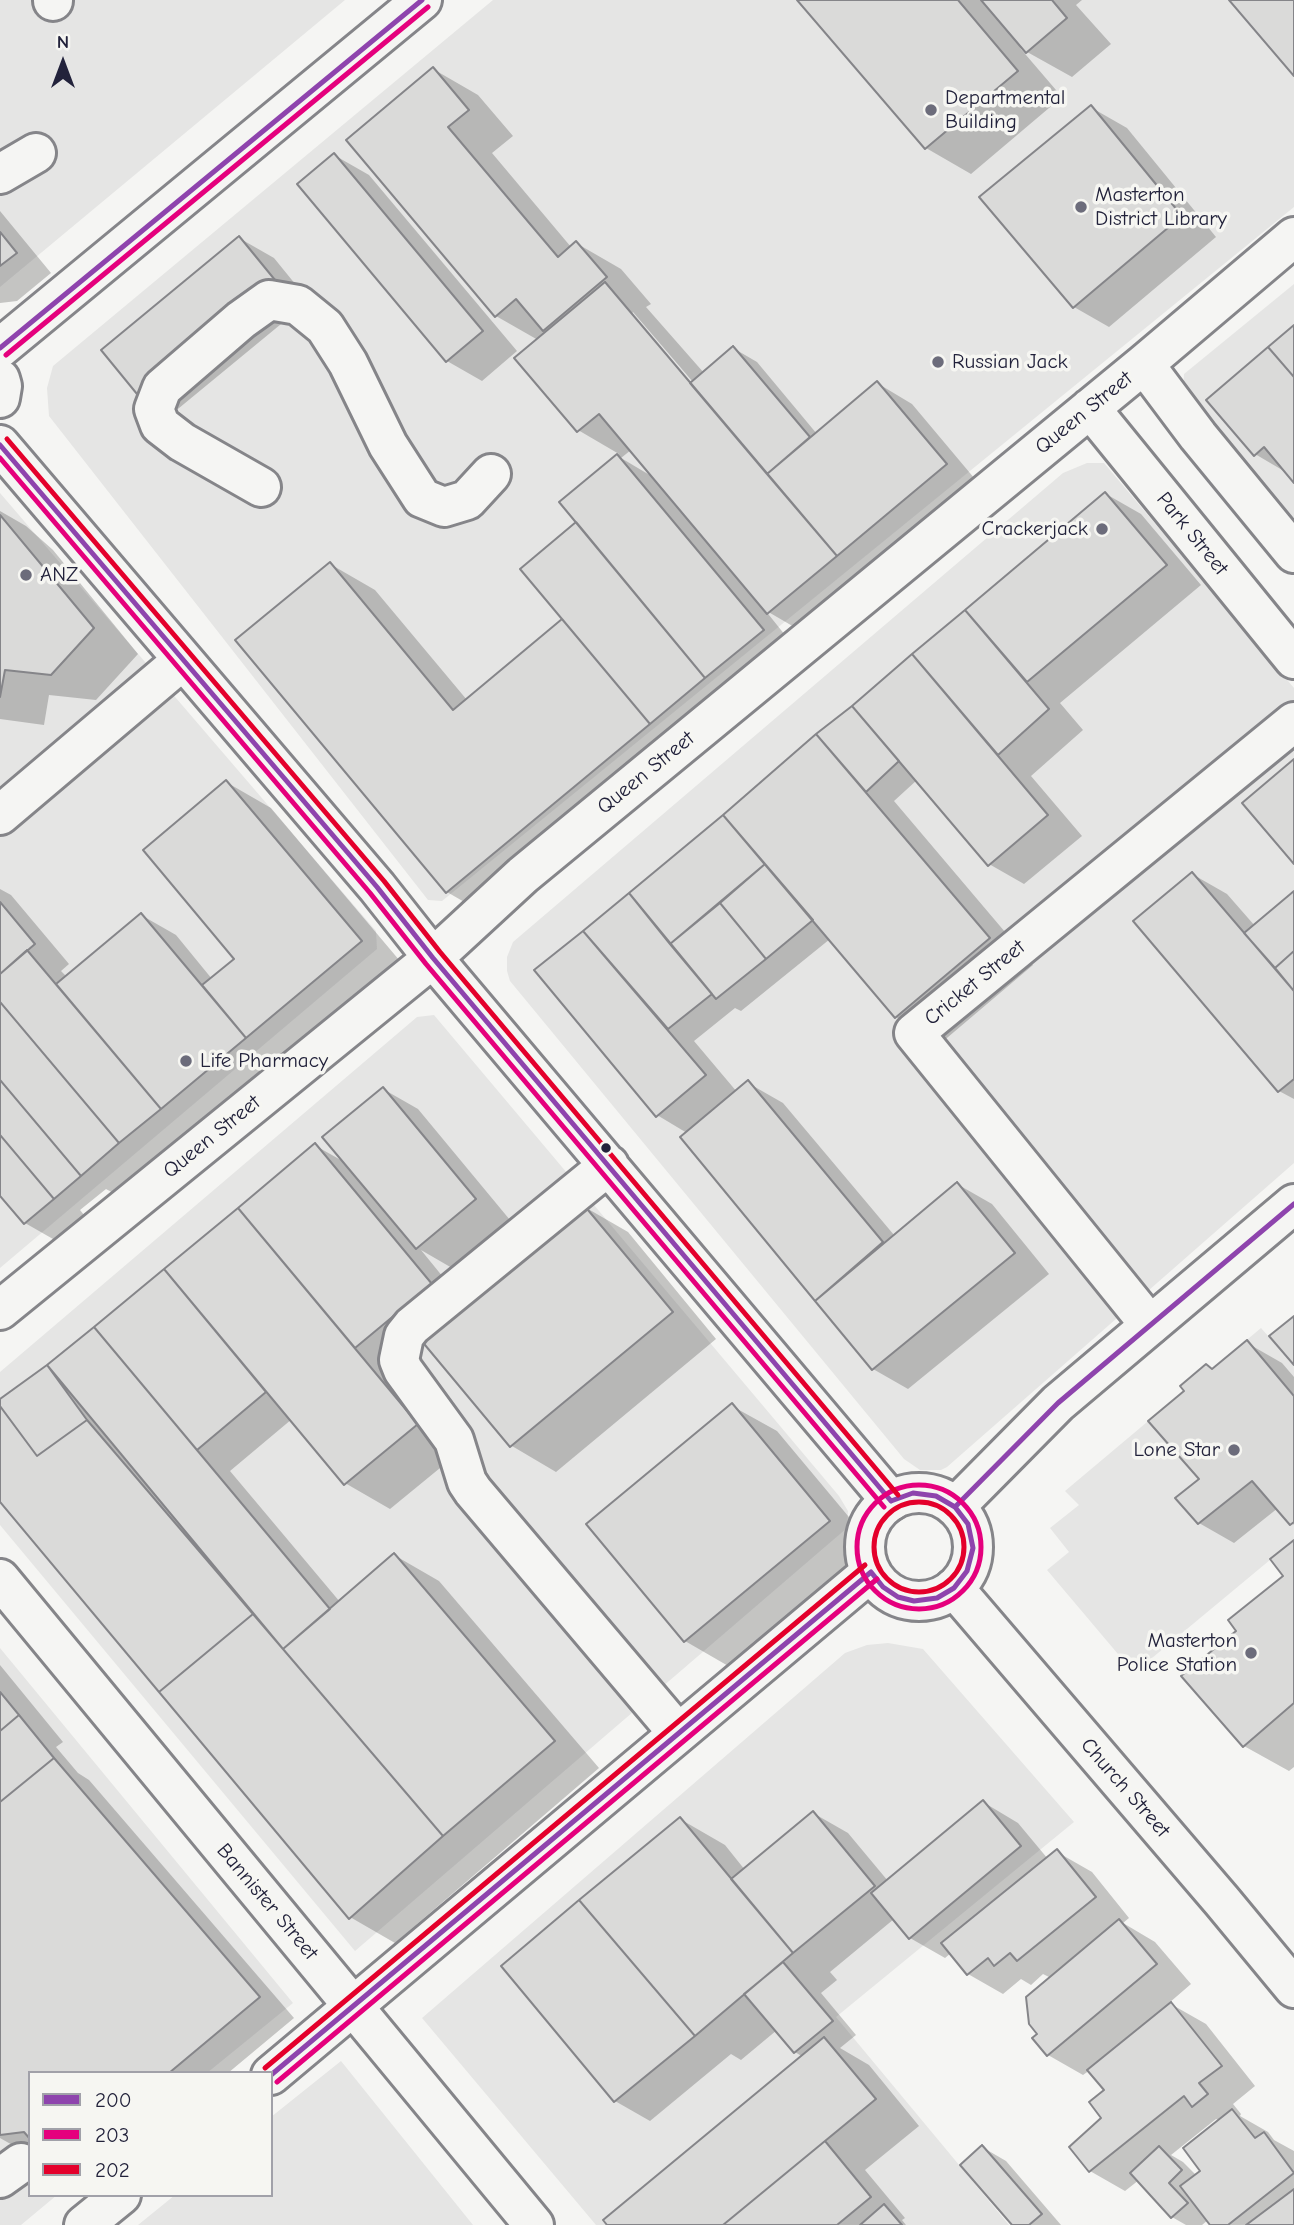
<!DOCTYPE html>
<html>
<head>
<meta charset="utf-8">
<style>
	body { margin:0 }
	#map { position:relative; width:1294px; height:2225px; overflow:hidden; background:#f5f5f3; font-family:"Comic Neue",sans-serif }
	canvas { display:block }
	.legend { position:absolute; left:28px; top:2071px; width:245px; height:126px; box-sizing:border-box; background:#f6f6f2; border:2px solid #a1a1a9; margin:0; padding:9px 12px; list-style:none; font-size:21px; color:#22223b }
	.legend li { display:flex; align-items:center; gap:14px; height:35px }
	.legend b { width:35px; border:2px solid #a1a1a9 }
	.north { position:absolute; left:28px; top:28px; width:70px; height:70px; -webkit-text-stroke:5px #f6f6f2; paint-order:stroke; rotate:0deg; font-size:19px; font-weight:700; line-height:28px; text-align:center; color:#22223b }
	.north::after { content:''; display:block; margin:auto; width:24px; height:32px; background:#22223b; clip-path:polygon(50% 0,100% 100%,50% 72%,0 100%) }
</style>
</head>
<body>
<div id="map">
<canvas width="1294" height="2225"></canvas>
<ul class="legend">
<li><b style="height:9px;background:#8e44ad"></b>200</li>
<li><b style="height:9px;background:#e5007d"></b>203</li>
<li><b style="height:9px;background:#e4002b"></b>202</li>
</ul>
<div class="north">N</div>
</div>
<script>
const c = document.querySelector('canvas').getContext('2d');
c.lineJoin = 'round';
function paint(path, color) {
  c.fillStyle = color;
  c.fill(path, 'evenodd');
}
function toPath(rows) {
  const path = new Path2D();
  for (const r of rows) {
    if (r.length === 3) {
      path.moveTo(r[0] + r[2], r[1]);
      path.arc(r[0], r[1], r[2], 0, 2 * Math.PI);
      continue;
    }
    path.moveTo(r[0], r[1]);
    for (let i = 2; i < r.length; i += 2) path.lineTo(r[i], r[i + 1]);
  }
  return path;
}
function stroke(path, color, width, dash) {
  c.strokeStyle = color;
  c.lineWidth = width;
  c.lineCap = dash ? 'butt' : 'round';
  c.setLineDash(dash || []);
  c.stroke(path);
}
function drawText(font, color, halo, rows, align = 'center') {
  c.font = font + ' "Comic Neue",sans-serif';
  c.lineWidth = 7;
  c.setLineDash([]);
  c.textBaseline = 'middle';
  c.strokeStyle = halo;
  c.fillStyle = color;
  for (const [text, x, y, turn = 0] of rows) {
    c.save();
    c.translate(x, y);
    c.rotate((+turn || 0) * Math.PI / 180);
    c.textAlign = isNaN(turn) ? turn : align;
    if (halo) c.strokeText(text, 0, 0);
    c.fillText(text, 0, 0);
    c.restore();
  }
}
paint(toPath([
	[0,0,345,0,0,287],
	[493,0,1294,0,1294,207,442,901,428,900,49,416,47,388,53,366],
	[1294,284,1294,525,1183,393,1184,374],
	[1087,463,1104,463,1294,688,1294,1163,947,1467,941,1470,920,1470,904,1459,510,981,507,971,507,957,513,942,1063,473],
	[0,493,376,931,377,949,0,1268],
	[434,1015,839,1496,848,1511,847,1528,355,1951,0,1525,0,1372,417,1017],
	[1261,1328,1294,1365,1294,1540,1134,1673,1047,1570,1069,1552,1050,1528,1079,1505,1065,1491,1184,1391,1180,1386,1206,1364,1212,1369],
	[888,1643,923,1649,1074,1822,836,2017,1009,2225,596,2225,422,2018,845,1653,867,1645],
	[0,1648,293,2003,207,2073,30,2073,30,2195,57,2195,21,2225,0,2225],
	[341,2061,473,2225,138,2225,175,2195,271,2195,271,2117]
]), '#e5e5e4');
paint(toPath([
	[799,0,1082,0,1076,5,1111,44,1072,77,1020,48,1062,97,971,174,926,148],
	[433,69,478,95,513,136,492,153,571,247,576,243,621,269,651,304,646,307,704,373,733,348,757,362,817,434,877,383,912,404,980,485,813,638,765,610,797,650,492,918,447,892,330,564,375,590,467,700,562,621,578,522,561,503,619,454,578,430,538,340,496,316],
	[633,312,693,382,690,385,631,315],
	[631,450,653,477,621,458],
	[1092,108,1127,128,1216,237,1109,327,1074,307],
	[334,155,369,175,517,351,482,381,447,361],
	[0,211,51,273,17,301,0,303],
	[239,238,274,258,309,301,173,413,138,393],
	[1294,328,1294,480,1289,474,1255,454],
	[1106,494,1141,514,1201,585,1060,703,1083,730,1031,776,1082,836,1024,884,989,864,917,780,894,801,1033,965,941,1043,896,1017,830,939,741,1011,735,1008,694,1041,737,1092,748,1083,783,1103,894,1235,957,1184,992,1204,1049,1274,908,1389,873,1369,682,1137,687,1133,657,1115,537,971,724,816],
	[0,511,26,526,53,550,138,654,96,700,49,695,44,725,0,719],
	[226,782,271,808,405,967,117,1195,106,1189,80,1210,88,1220,60,1243,25,1223,0,1193,0,889,11,895,69,964,61,971,67,977,141,915,176,935,212,979,237,959],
	[1192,874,1227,894,1255,926,1294,893,1294,1099,1279,1091],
	[383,1089,418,1109,510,1220,452,1268,421,1250,465,1304,583,1206,628,1232,716,1339,556,1472,512,1446,423,1340,392,1366,462,1450,390,1509,345,1483,292,1419,230,1471,340,1602,394,1555,439,1581,599,1768,395,1943,350,1917,0,1499,0,1401,47,1367,316,1146,346,1163],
	[1247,1343,1282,1363,1294,1377,1294,1525,1278,1508,1234,1543,1199,1523,1213,1370],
	[732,1406,777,1431,874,1547,730,1667,685,1641],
	[1294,1542,1294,1767,1289,1771,1244,1746],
	[0,1665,63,1742,56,1747,78,1773,89,1780,294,2018,228,2073,30,2073,30,2155,0,2138],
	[983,1802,1018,1823,1048,1859,1057,1852,1092,1872,1129,1918,1123,1923,1155,1942,1191,1984,1169,2003,1206,2024,1255,2086,1233,2104,1241,2114,1240,2116,1268,2132,1274,2140,1294,2151,1294,2225,1213,2225,1208,2220,1202,2225,1186,2225,1172,2217,1139,2180,1125,2191,1090,2171,1071,2147,1104,2118,1106,2091,1090,2070,1083,2075,1048,2055,1040,2034,1051,1978,1043,1974,1031,1985,1021,1979,1003,1994,968,1974,951,1953,945,1958,910,1938,894,1919,830,1972,837,1980,821,1993,856,2035,840,2048,869,2065,919,2126,865,2170,905,2218,902,2220,906,2225,609,2225,803,2057,795,2052,777,2030,741,2060,731,2054,650,2121,615,2101,680,1819,725,1845,745,1870,813,1813,848,1833,888,1881],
	[1216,2119,1221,2121,1203,2171,1197,2176,1183,2162,1171,2155],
	[982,2147,1006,2161,1061,2225,1014,2225]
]), '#0003');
const building = toPath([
	[797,0,958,0,1018,71,925,149,797,0],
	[981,0,1052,0,1067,18,1026,53,981,0],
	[1229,0,1294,0,1294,76,1229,0],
	[433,67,469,110,448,127,558,257,576,241,607,277,543,331,516,299,495,317,346,140,433,67],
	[1091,105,1182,216,1073,308,979,197,1091,105],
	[334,153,483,331,446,362,297,184,334,153],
	[0,232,17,253,0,266,0,232],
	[239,236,275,280,137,394,101,350,239,236],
	[605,282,837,556,767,614,599,414,577,432,514,358,605,282],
	[1294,325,1294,377,1268,347,1294,325],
	[733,346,810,437,767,474,690,383,733,346],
	[1268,347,1294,377,1294,483,1264,447,1254,456,1206,400,1268,347],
	[877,381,947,464,837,556,767,474,877,381],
	[617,454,764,630,705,678,559,502,617,454],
	[1105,492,1167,565,1027,682,965,610,1105,492],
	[0,515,94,628,51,675,5,670,0,697,0,515],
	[576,522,705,678,650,724,520,569,576,522],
	[330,562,453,710,562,619,650,724,446,893,235,640,330,562],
	[965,610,1049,709,998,755,912,654,965,610],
	[912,654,1048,815,988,866,852,706,912,654],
	[852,706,899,761,866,792,816,734,852,706],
	[816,734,990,938,895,1018,723,815,816,734],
	[1294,759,1294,864,1242,803,1294,759],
	[226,780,362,941,246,1038,202,985,234,959,143,850,226,780],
	[723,815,765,864,670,944,629,893,723,815],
	[765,864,813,920,766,959,720,903,765,864],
	[1192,872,1294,991,1294,1079,1278,1092,1133,921,1192,872],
	[1294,891,1294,951,1275,968,1244,933,1294,891],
	[629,893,712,994,668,1029,583,931,629,893],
	[0,902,35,944,0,974,0,902],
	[720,903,766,959,716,999,670,944,720,903],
	[141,913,246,1038,161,1109,56,984,141,913],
	[583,931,706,1075,656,1117,534,970,583,931],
	[27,950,161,1109,119,1143,0,1002,0,974,27,950],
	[1294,951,1294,991,1275,968,1294,951],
	[0,1002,119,1143,81,1176,0,1080,0,1002],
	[0,1080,81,1176,54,1199,0,1135,0,1080],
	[748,1080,883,1242,815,1301,680,1137,748,1080],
	[383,1087,476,1199,416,1249,322,1137,383,1087],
	[0,1135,54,1199,24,1224,0,1196,0,1135],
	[315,1143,432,1284,355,1348,238,1208,315,1143],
	[957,1182,1015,1253,872,1370,815,1301,957,1182],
	[583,1204,673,1312,510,1447,420,1339,583,1204],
	[238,1208,418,1424,344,1485,164,1269,238,1208],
	[164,1269,266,1392,197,1450,94,1327,164,1269],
	[1294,1316,1294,1365,1269,1336,1294,1316],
	[94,1327,330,1609,283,1649,47,1365,94,1327],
	[1247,1340,1294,1396,1294,1522,1290,1525,1252,1481,1198,1524,1175,1498,1199,1479,1148,1421,1184,1391,1180,1386,1206,1364,1212,1369,1247,1340],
	[47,1365,87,1420,37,1456,0,1406,0,1399,47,1365],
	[732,1403,830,1521,684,1642,586,1524,732,1403],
	[0,1406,37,1456,87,1420,253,1614,159,1692,0,1502,0,1406],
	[1294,1540,1294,1703,1243,1747,1181,1676,1236,1631,1228,1620,1283,1576,1270,1559,1294,1540],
	[394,1553,555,1741,443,1836,283,1649,394,1553],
	[253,1614,443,1836,349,1919,159,1692,253,1614],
	[0,1692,19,1715,0,1731,0,1692],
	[19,1715,54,1758,0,1802,0,1731,19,1715],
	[54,1758,260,1997,169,2073,30,2073,30,2139,24,2132,0,2135,0,1802,54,1758],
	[983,1800,1021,1846,909,1939,871,1893,983,1800],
	[813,1811,875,1886,793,1953,731,1879,813,1811],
	[680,1817,793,1953,695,2036,579,1900,680,1817],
	[1057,1849,1096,1897,1017,1961,1010,1953,994,1966,988,1958,967,1975,941,1943,1057,1849],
	[579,1900,695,2036,614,2102,501,1966,579,1900],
	[1119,1919,1157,1964,1047,2056,1032,2038,1037,2034,1029,2024,1026,1997,1119,1919],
	[783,1962,833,2021,794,2053,744,1994,783,1962],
	[1171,2002,1222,2066,1199,2083,1208,2094,1192,2107,1184,2096,1089,2172,1069,2147,1101,2118,1089,2102,1104,2090,1087,2070,1171,2002],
	[824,2037,876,2099,723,2225,607,2225,603,2220,824,2037],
	[1232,2109,1255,2138,1264,2132,1294,2173,1228,2225,1210,2225,1180,2186,1200,2171,1183,2148,1232,2109],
	[825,2141,871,2197,837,2225,723,2225,825,2141],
	[982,2145,1042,2214,1029,2225,1012,2225,960,2165,982,2145],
	[1159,2146,1182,2170,1169,2183,1188,2203,1171,2218,1130,2173,1159,2146],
	[1294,2189,1294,2225,1246,2225,1294,2189],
	[884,2204,902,2225,860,2225,884,2204]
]);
paint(building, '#dadad9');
stroke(building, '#858589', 2);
const minor = toPath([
	[53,0,53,1],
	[0,174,36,153],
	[1144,364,1198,436,1294,553],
	[1090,408,1294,659],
	[0,445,377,887,433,958,891,1501],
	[261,487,182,442,160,425,154,409,162,388,241,320,269,300,298,305,325,327,348,363,388,445,422,498,444,507,467,500,491,474],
	[0,815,183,660],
	[609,1165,412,1326,404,1336,399,1360,403,1370,454,1440,467,1482,473,1491,678,1733],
	[0,1310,433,958,523,875,1144,364,1294,237],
	[1150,1325,914,1033,1294,722],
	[0,1579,534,2225],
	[954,1588,1222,1901,1294,1988],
	[0,2178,21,2163]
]);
const major = toPath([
	[919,1547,54],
	[955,1507,1058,1403,1294,1204],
	[271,2075,871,1572],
	[84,2225,121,2195]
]);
const highway = toPath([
	[0,348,422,0],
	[0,379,2,386,0,398]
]);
stroke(minor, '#858589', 44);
stroke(major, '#858589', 44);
stroke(highway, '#858589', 44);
stroke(minor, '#f5f5f3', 38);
stroke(major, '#f5f5f3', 38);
stroke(highway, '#f5f5f3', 38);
stroke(toPath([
	[0,348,422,0],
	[0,445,377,887,433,958,891,1501],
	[955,1507,1058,1403,1294,1204],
	[271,2075,871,1572,883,1587,898,1597,914,1601,937,1598,954,1588,967,1571,973,1548,968,1524,955,1507,936,1496,913,1493,891,1501]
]), '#8e44ad', 5);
stroke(toPath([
	[6,355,428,7],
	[0,458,370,893,426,964,884,1507],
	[919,1547,62],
	[277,2082,877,1579]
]), '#e5007d', 5);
stroke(toPath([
	[7,439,384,881,440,952,898,1495],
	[919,1547,45],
	[265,2068,865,1565]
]), '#e4002b', 5);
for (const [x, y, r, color] of [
	[931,110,7,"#6c6c7b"],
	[1081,207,7,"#6c6c7b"],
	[938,362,7,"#6c6c7b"],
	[1102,529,7,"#6c6c7b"],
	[26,575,7,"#6c6c7b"],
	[186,1061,7,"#6c6c7b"],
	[606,1148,6,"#22223b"],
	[1234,1450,7,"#6c6c7b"],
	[1251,1653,7,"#6c6c7b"]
]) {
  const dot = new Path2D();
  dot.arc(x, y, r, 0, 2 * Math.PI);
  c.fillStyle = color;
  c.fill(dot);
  stroke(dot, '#f6f6f2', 2.5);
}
drawText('21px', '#22223b', '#f6f6f2', [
	["Departmental",945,98],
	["Building",945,122],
	["Masterton",1095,195],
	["District Library",1095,219],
	["Russian Jack",952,362],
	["Crackerjack",1088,529,"right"],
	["ANZ",40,575],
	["Life Pharmacy",200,1061],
	["Lone Star",1220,1450,"right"],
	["Masterton",1237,1641,"right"],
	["Police Station",1237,1665,"right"]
], 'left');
drawText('21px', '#22223b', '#f6f6f2', [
	["Queen Street",1084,413,-39],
	["Park Street",1192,534,51],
	["Queen Street",646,773,-39],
	["Cricket Street",975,983,-39],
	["Queen Street",212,1137,-39],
	["Church Street",1125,1788,49],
	["Bannister Street",267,1902,50]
]);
</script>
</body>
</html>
